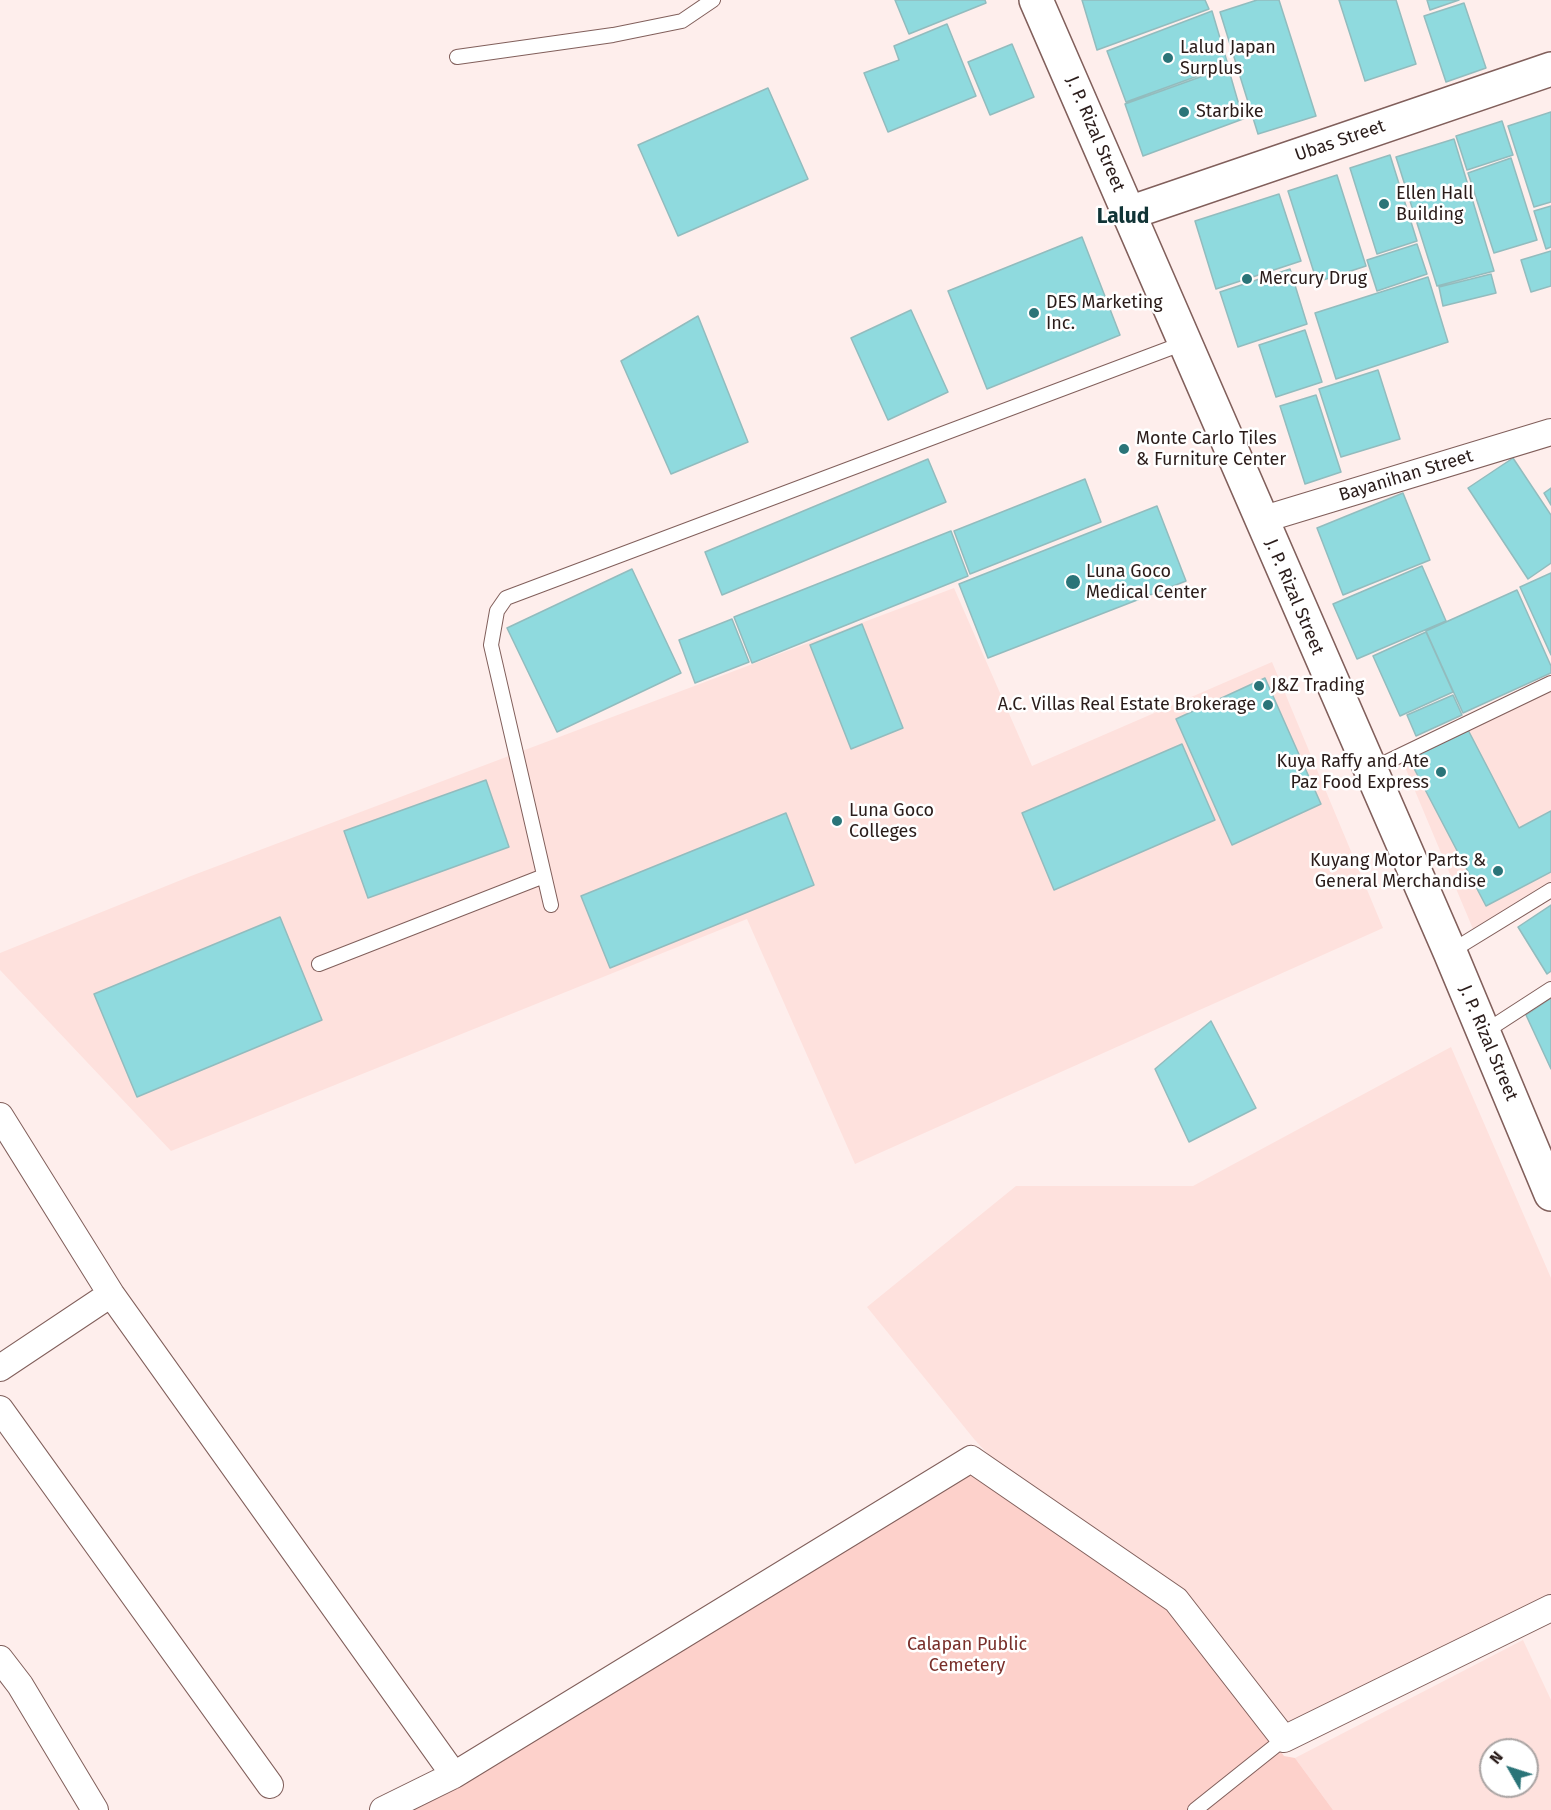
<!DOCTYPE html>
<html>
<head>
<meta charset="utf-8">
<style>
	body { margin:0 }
	#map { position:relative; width:1551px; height:1810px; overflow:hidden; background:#feeeec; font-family:"Fira Sans",sans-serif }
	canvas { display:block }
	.north { position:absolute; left:1479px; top:1738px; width:60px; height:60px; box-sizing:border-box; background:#fff; border:2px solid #aaa4a3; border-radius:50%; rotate:309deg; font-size:16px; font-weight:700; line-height:24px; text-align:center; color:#2a1c1a }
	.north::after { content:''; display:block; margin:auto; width:21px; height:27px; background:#2a7478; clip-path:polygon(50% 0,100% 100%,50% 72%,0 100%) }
</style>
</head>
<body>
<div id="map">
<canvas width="1551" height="1810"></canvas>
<div class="north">N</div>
</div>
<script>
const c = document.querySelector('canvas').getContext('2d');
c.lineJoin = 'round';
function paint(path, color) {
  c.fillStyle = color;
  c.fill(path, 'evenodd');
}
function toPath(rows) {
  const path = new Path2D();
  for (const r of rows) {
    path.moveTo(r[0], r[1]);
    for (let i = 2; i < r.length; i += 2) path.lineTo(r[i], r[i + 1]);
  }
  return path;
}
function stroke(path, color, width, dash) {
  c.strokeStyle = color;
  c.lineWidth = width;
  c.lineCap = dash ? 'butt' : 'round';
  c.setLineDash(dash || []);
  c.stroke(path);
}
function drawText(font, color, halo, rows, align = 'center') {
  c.font = font + ' "Fira Sans",sans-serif';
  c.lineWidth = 5;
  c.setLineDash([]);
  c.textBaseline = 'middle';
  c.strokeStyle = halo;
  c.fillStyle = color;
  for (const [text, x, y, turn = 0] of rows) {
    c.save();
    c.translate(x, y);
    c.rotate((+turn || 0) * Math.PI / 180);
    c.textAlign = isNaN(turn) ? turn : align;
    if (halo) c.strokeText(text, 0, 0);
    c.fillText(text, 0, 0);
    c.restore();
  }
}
paint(toPath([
	[954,588,1032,766,1272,662,1383,928,855,1164,747,919,171,1151,0,970,0,953,191,876],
	[1551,675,1551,881,1473,929,1397,748],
	[1451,1047,1551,1278,1551,1595,1292,1727,1260,1701,1199,1607,1000,1467,974,1439,867,1307,1016,1186,1193,1186],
	[1523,1640,1551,1700,1551,1810,1333,1810,1295,1758],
	[1491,1750,1527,1750,1527,1786,1491,1786]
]), '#fee1dd');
paint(toPath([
	[973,1470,1174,1609,1284,1756,1295,1758,1333,1810,403,1810]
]), '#fdd1cb');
const building = toPath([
	[895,0,985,0,986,3,909,34,895,0],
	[1082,0,1205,0,1209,9,1097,50,1082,0],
	[1257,0,1279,0,1316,116,1258,134,1220,12,1257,0],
	[1339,0,1396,0,1416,64,1365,81,1339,0],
	[1427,0,1459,0,1430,10,1427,0],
	[1464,3,1486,68,1446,82,1424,16,1464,3],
	[1212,11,1228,65,1126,102,1107,51,1212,11],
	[947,24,976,96,888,132,864,73,899,60,894,46,947,24],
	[1012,44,1034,97,990,115,968,62,1012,44],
	[1228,67,1243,119,1143,156,1125,104,1228,67],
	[768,88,808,179,678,236,638,145,768,88],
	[1551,112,1551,202,1534,207,1508,126,1551,112],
	[1502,121,1513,155,1467,170,1456,136,1502,121],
	[1454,139,1494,271,1437,286,1396,157,1454,139],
	[1390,155,1417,241,1377,254,1350,168,1390,155],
	[1511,158,1537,240,1494,253,1468,173,1511,158],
	[1337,175,1366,266,1317,282,1288,191,1337,175],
	[1279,194,1301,261,1216,289,1195,221,1279,194],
	[1551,206,1551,247,1546,249,1534,211,1551,206],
	[1082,237,1120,335,987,389,948,291,1082,237],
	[1417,244,1427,274,1377,291,1367,260,1417,244],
	[1551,251,1551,286,1531,292,1521,260,1551,251],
	[1290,269,1307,324,1238,347,1220,292,1290,269],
	[1491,274,1496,293,1443,306,1439,287,1491,274],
	[1428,277,1448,342,1336,379,1315,313,1428,277],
	[911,310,948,392,888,420,851,338,911,310],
	[698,316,748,442,671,474,621,361,698,316],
	[1305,330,1322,382,1276,397,1259,345,1305,330],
	[1378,370,1400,439,1341,457,1319,389,1378,370],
	[1316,395,1341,472,1305,484,1280,406,1316,395],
	[1513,458,1551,515,1551,563,1528,579,1468,488,1513,458],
	[928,459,946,502,722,595,705,552,928,459],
	[1085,479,1101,522,970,574,954,531,1085,479],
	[1551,488,1551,505,1544,493,1551,488],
	[1403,493,1430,560,1343,595,1317,528,1403,493],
	[1157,506,1186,581,988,658,959,584,1157,506],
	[951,531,968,576,752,663,734,617,951,531],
	[1422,566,1446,621,1357,659,1333,604,1422,566],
	[632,569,681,673,557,732,507,628,632,569],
	[1551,573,1551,655,1520,587,1551,573],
	[1517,590,1551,666,1551,673,1463,713,1426,631,1517,590],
	[732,619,749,662,695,683,679,640,732,619],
	[862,624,903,728,851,749,810,645,862,624],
	[1426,632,1453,692,1400,716,1373,656,1426,632],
	[1265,678,1321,804,1232,845,1176,719,1265,678],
	[1453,695,1462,715,1416,736,1407,715,1453,695],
	[1466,726,1519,828,1551,811,1551,872,1486,906,1408,757,1466,726],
	[1182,744,1215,820,1054,890,1022,813,1182,744],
	[486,780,509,847,368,898,344,831,486,780],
	[786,813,814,885,610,968,581,896,786,813],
	[1551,905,1551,971,1547,974,1518,927,1551,905],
	[280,917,322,1020,137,1097,94,994,280,917],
	[1551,998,1551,1069,1526,1015,1551,998],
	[1211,1021,1256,1108,1189,1142,1155,1069,1211,1021]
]);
paint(building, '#8fdade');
stroke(building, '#92bcbe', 1.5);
const lane = toPath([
	[457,57,613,35,682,21,713,0],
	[1370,770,1551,683],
	[551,905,491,645,497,611,506,598,1184,343],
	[1450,952,1551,890],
	[319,964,544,876],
	[1483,1033,1551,989],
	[1195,1810,1284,1739]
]);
const street = toPath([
	[1261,520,1551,432],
	[0,1116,111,1294,454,1775],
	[0,1368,111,1294],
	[0,1409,270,1785],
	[0,1659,20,1685,95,1810],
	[383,1810,454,1775,971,1459,1176,1600,1284,1739,1551,1608]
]);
const secondary = toPath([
	[1129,213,1551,69]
]);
const highway = toPath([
	[1036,0,1450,952,1551,1194]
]);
stroke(lane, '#815f5b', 16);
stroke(street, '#815f5b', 28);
stroke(secondary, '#815f5b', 36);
stroke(highway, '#815f5b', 36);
stroke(lane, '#fff', 14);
stroke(street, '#fff', 26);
stroke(secondary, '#fff', 33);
stroke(highway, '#fff', 33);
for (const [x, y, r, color] of [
	[1168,58,6,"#2a7478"],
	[1184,112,6,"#2a7478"],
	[1384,204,6,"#2a7478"],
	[1247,279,6,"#2a7478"],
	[1034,313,6,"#2a7478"],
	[1124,449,6,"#2a7478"],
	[1073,582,8,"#2a7478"],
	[1259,686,6,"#2a7478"],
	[1268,705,6,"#2a7478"],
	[1441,772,6,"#2a7478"],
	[837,821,6,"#2a7478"],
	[1498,871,6,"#2a7478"]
]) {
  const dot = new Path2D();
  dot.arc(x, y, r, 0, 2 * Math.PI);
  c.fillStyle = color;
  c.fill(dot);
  stroke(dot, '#fff', 2);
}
drawText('18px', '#2a1c1a', '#fff', [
	["Lalud Japan",1180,48],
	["Surplus",1180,69],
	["Starbike",1196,112],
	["Ellen Hall",1396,194],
	["Building",1396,215],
	["Mercury Drug",1259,279],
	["DES Marketing",1046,303],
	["Inc.",1046,324],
	["Monte Carlo Tiles",1136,439],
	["& Furniture Center",1136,460],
	["Luna Goco",1086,572],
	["Medical Center",1086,593],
	["J&Z Trading",1271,686],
	["A.C. Villas Real Estate Brokerage",1256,705,"right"],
	["Kuya Raffy and Ate",1429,762,"right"],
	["Paz Food Express",1429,783,"right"],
	["Luna Goco",849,811],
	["Colleges",849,832],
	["Kuyang Motor Parts &",1486,861,"right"],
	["General Merchandise",1486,882,"right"]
], 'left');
drawText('18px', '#2a1c1a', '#fff', [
	["J. P. Rizal Street",1095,134,67],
	["Ubas Street",1340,141,-19],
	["Bayanihan Street",1406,476,-17],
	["J. P. Rizal Street",1294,597,67],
	["J. P. Rizal Street",1488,1043,67]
]);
drawText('18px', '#792f2a', '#fff', [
	["Calapan Public",967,1645],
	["Cemetery",967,1666]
]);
drawText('bold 21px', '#113436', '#fff', [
	["Lalud",1123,217]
]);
</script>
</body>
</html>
